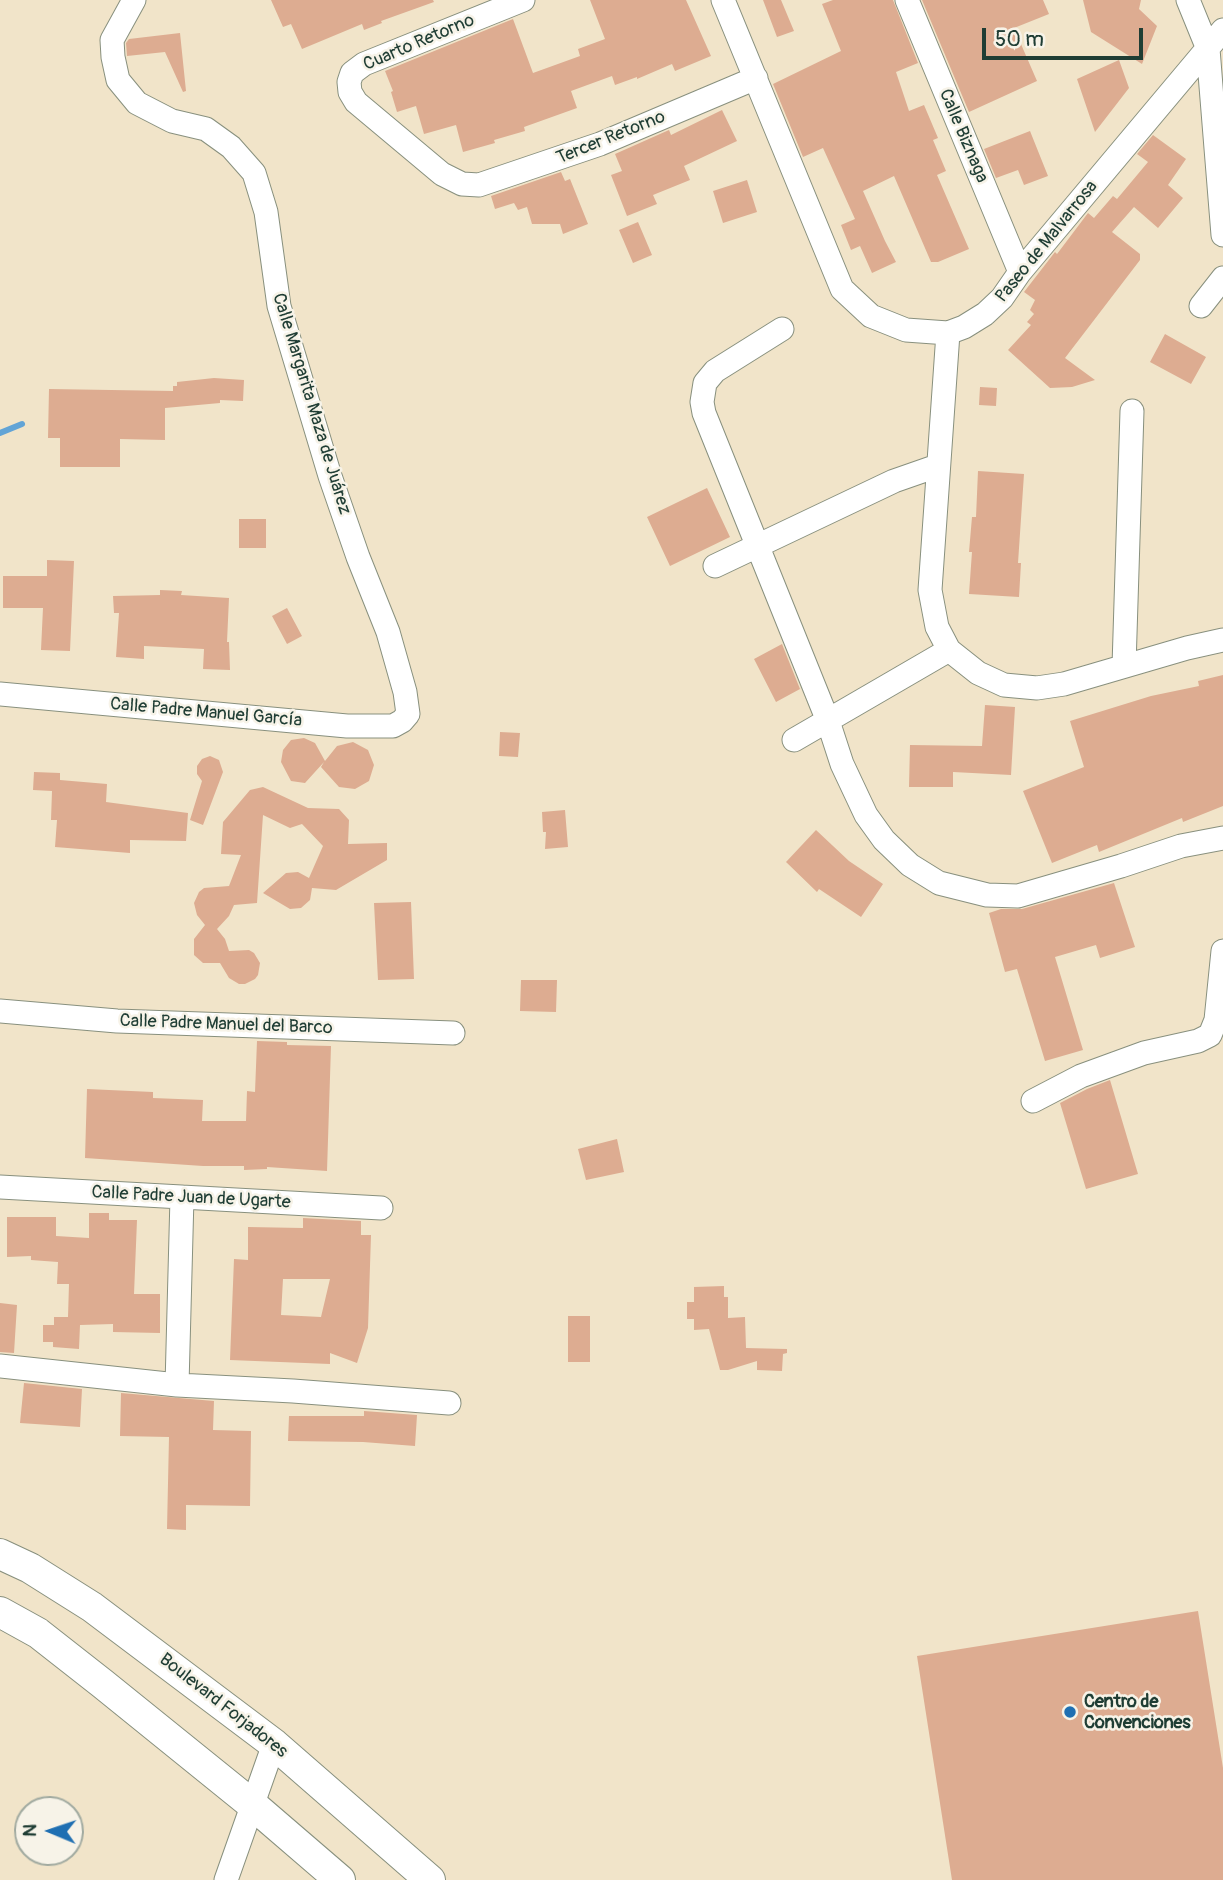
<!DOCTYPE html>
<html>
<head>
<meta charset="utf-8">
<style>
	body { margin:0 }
	#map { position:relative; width:1223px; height:1880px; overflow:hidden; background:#f1e4c9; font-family:Pangolin,sans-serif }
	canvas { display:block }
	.north { position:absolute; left:14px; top:1796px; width:70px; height:70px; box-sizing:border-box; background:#f7f3e8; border:2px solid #a1aaa0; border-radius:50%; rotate:272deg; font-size:19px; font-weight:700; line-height:28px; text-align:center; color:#1f3d34 }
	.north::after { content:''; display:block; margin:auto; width:24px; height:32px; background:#1f6fb2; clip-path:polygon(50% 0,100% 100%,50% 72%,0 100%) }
	.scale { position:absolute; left:982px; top:28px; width:161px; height:32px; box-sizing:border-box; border:4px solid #1f3d34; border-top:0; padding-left:9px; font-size:21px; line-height:24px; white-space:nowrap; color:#1f3d34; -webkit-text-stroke:5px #f7f3e8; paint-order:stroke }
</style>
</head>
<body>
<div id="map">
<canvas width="1223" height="1880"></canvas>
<div class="north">N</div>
<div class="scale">50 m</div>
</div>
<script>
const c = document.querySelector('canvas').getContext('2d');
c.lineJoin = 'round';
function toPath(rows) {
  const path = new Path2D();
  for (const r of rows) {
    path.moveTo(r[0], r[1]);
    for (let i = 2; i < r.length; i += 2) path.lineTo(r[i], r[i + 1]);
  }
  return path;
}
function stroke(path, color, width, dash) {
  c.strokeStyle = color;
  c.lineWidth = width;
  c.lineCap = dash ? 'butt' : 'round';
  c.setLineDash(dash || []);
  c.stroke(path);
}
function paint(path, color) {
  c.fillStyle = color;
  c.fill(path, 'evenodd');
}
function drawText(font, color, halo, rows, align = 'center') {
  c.font = font + ' Pangolin,sans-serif';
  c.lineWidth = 5;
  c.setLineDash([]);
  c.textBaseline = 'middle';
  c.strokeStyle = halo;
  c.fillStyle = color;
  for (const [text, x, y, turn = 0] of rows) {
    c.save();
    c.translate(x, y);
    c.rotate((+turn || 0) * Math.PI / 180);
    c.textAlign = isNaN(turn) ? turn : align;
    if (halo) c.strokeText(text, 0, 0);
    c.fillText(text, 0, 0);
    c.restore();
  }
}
stroke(toPath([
	[0,433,22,424]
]), '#62a4d6', 6);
paint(toPath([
	[271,0,433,0,434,2,381,21,382,23,364,30,362,24,302,49,291,24,283,27],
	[590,0,686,0,711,56,675,71,672,64,637,79,637,77,615,85,612,76,571,91,577,108,524,127,525,131,494,140,495,143,463,152,456,125,424,134,416,106,397,112,391,92,393,91,385,71,513,19,533,73,580,56,578,49,605,39],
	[763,0,781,0,794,31,777,37],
	[833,0,893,0,918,63,896,72,909,111,924,105,938,138,933,140,946,171,937,175,969,249,938,262,931,262,894,176,863,191,885,241,896,262,872,273,860,246,851,250,841,225,855,219,823,148,803,157,773,84,841,51,822,4],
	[922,0,1043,0,1049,14,1014,28,1037,81,969,112],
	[1083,0,1141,0,1139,9,1157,26,1142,64,1091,32],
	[180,33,186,91,183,92,165,52,127,56,126,43,129,39],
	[1119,60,1129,88,1095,132,1077,79],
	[722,110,737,141,684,166,690,180,653,195,657,204,627,216,611,175,622,171,615,154,669,130,671,135],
	[1030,131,1048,176,1024,185,1018,170,996,178,984,149],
	[1153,135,1186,159,1168,185,1183,198,1158,228,1134,207,1112,232,1140,254,1140,260,1065,358,1095,380,1072,387,1050,388,1008,350,1031,325,1027,322,1034,314,1030,310,1035,300,1024,292,1055,252,1057,254,1088,213,1094,218,1113,196,1117,199,1148,162,1137,154],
	[561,172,565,181,570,179,588,224,563,234,560,224,532,224,527,207,518,210,514,203,495,209,491,196],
	[747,180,757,212,723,223,713,191],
	[638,222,652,255,633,263,619,230],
	[1165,334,1206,357,1191,384,1150,362],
	[214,378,244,380,243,401,220,400,220,403,165,408,165,440,120,439,120,467,60,467,60,438,48,438,49,389,173,391,173,386,177,386,177,382],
	[980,387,997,388,996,406,979,405],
	[978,471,1024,474,1018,563,1021,563,1019,597,969,594,972,552,969,552,972,517,976,517],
	[707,488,730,537,670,566,647,517],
	[239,519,266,519,266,548,239,548],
	[47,560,74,561,70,651,41,650,43,608,3,608,3,576,47,576],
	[160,590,182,591,181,595,229,598,227,642,229,642,230,670,203,669,204,649,144,646,144,659,116,657,119,613,114,613,113,596,160,595],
	[287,608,302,636,287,644,272,616],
	[782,644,800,689,776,702,754,659],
	[1223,675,1223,806,1183,822,1182,818,1099,852,1097,845,1052,863,1023,791,1084,767,1070,721,1151,696,1199,686,1198,681],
	[985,705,1015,707,1011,775,953,772,953,787,909,787,910,745,982,746],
	[500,732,520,733,518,757,499,756],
	[304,738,315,743,325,761,337,746,353,742,368,750,374,765,369,781,355,789,339,787,321,767,324,762,305,783,291,781,281,762,283,750,291,740],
	[210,756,219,760,223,772,203,825,190,820,202,781,197,774,197,766,202,759],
	[34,772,60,773,60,780,107,784,106,802,188,813,186,841,130,840,130,853,55,847,57,820,51,820,52,791,33,790],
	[263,787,308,808,339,809,349,820,348,844,387,843,387,860,336,890,312,888,310,900,301,908,290,909,263,893,286,873,298,872,309,878,323,846,302,824,290,828,263,815,257,903,234,905,229,916,217,929,225,939,229,951,249,950,254,953,260,963,258,975,255,979,245,984,239,984,229,978,220,963,203,963,194,955,194,939,205,925,197,915,194,903,199,892,204,888,229,886,241,855,221,854,223,822,250,790],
	[565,810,568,847,545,849,546,832,543,832,542,812],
	[816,830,849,861,883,884,861,917,819,889,817,892,786,862],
	[1114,883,1135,947,1100,958,1096,945,1055,957,1083,1050,1045,1061,1017,969,1005,972,989,913,1001,909,1022,909],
	[411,902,414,979,378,980,374,903],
	[521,980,557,980,556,1012,520,1011],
	[257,1041,287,1042,287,1045,331,1046,327,1171,267,1167,267,1169,244,1170,244,1166,203,1166,85,1158,87,1089,153,1092,153,1098,203,1100,202,1121,246,1121,247,1091,255,1092],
	[1110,1080,1138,1174,1086,1189,1060,1103,1087,1089],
	[617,1139,624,1172,586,1180,578,1149],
	[89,1213,109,1213,109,1220,137,1220,134,1294,160,1294,160,1333,113,1332,113,1324,80,1325,79,1349,53,1347,53,1342,43,1342,43,1325,54,1325,54,1317,68,1317,69,1284,57,1284,58,1262,31,1260,31,1256,7,1257,7,1217,56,1217,56,1236,89,1238],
	[303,1218,361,1221,361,1235,371,1235,368,1328,357,1363,330,1353,330,1364,230,1360,234,1259,248,1260,248,1227,303,1228],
	[283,1279,330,1279,321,1317,281,1315],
	[724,1286,724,1297,728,1297,728,1318,745,1317,746,1348,787,1349,787,1353,783,1354,782,1371,757,1370,757,1361,728,1370,720,1370,709,1329,694,1330,694,1319,687,1319,687,1302,694,1302,694,1287],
	[0,1303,17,1305,14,1353,0,1352],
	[568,1316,590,1316,590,1362,568,1362],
	[24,1383,82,1389,80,1427,20,1423],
	[121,1393,214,1401,213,1430,251,1431,250,1506,186,1505,186,1530,167,1529,169,1437,120,1436],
	[364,1411,417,1415,415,1446,363,1442,288,1441,289,1416,364,1416],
	[1198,1611,1223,1768,1223,1880,952,1880,917,1656]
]), '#ddac91');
const minor = toPath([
	[523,0,364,64,352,73,349,82,350,92,356,102,442,174,462,184,479,185,600,144,756,78],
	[723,0,842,289,871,316,906,330,948,333,964,327,985,314,1002,298,1020,272,1223,30],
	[907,0,1020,272],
	[1188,0,1208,49,1223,235],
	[1201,306,1223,278],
	[782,329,715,371,705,383,702,402,704,413,828,721,842,764,866,815,884,840,910,865,939,883,987,895,1018,896,1121,866,1181,846,1223,838],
	[948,333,930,590,937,627,949,650,978,673,1004,685,1037,688,1064,684,1187,648,1223,640],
	[715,566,894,481,937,466],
	[1124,666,1132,411],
	[0,694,347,726,393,726,402,721,408,714,405,692,388,632,358,557,330,476,279,306,266,212,254,173,231,147,206,129,172,121,137,103,118,80,113,57,112,40,134,0],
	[794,740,949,650],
	[0,1011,117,1021,453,1033],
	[1033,1101,1081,1076,1144,1053,1198,1041,1210,1035,1216,1020,1223,951],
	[0,1187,381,1208],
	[0,1366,177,1385,293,1391,449,1403],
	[177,1385,182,1197],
	[226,1880,274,1744]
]);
const major = toPath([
	[0,1554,30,1568,92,1607,274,1744,430,1880],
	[0,1612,38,1633,103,1684,254,1806,340,1880]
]);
stroke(minor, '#88907e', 25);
stroke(major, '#88907e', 32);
stroke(minor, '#fff', 23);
stroke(major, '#fff', 30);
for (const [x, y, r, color] of [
	[1070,1712,7,"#1f6fb2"]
]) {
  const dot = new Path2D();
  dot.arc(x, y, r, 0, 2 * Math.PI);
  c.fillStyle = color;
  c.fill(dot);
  stroke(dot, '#f7f3e8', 2.5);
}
drawText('18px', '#1f3d34', '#f7f3e8', [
	["Cuarto Retorno",419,43,-23],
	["Calle Biznaga",963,136,67],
	["Tercer Retorno",611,138,-22],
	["Paseo de Malvarrosa",1047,242,-51],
	["Calle Margarita Maza de Juárez",311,404,73],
	["Calle Padre Manuel García",206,713,5],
	["Calle Padre Manuel del Barco",226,1025,2],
	["Calle Padre Juan de Ugarte",191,1198,3],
	["Boulevard Forjadores",223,1706,38]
]);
drawText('bold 18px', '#1f3d34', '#f7f3e8', [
	["Centro de",1084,1702],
	["Convenciones",1084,1723]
], 'left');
</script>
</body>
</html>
